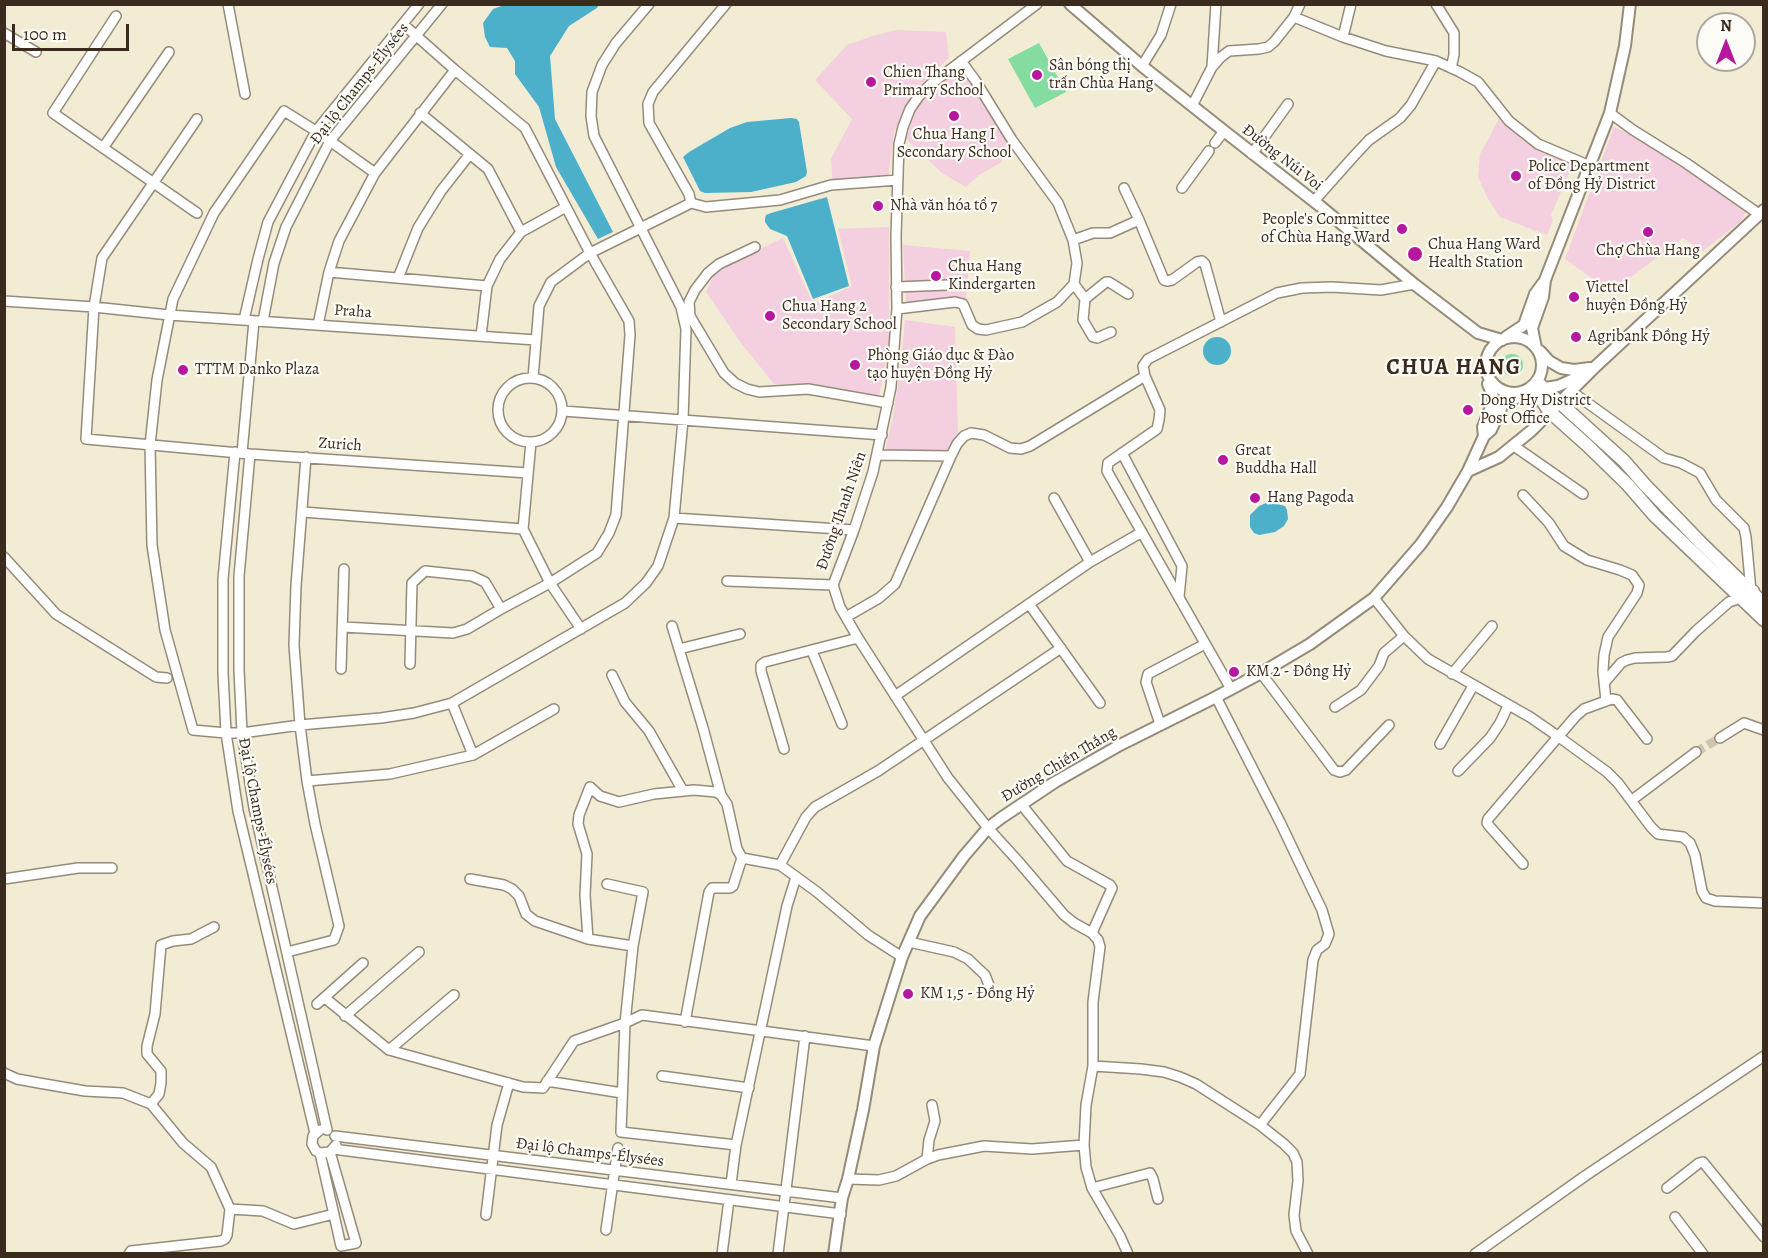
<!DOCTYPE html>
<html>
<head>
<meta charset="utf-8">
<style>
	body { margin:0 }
	#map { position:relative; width:1768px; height:1258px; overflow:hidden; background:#f2ecd5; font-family:Alegreya,serif }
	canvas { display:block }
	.frame { position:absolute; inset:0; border:6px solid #3b2a1e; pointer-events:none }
	.north { position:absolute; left:1696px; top:12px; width:60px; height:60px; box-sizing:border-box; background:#fdfcf7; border:2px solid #afa8a0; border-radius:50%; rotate:0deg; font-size:16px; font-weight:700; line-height:24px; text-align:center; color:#3b2a1e }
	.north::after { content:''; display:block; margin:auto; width:21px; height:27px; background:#b5179e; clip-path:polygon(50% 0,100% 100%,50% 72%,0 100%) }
	.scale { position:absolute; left:12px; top:24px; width:117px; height:27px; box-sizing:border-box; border:3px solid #3b2a1e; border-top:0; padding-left:8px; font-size:18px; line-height:21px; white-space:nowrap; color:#3b2a1e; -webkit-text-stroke:4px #fdfcf7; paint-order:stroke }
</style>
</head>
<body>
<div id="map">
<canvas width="1768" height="1258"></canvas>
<div class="frame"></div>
<div class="north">N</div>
<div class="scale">100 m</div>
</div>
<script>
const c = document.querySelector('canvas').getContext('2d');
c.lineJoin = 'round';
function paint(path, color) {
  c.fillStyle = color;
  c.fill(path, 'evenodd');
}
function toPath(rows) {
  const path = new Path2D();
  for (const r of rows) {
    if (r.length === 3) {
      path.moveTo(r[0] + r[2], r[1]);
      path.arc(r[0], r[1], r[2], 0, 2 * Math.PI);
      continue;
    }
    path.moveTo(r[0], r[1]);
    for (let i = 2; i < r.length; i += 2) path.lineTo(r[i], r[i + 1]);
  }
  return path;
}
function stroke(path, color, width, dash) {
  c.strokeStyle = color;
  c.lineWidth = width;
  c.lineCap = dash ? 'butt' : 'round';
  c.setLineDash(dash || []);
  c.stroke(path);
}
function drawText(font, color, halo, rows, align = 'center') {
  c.font = font + ' Alegreya,serif';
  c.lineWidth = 4.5;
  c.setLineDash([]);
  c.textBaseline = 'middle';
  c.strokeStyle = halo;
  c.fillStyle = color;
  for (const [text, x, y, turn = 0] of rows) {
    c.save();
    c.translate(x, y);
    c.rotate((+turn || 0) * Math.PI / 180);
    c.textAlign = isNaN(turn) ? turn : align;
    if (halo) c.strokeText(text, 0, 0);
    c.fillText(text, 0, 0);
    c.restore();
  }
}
paint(toPath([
	[896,30,946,32,949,58,923,83,901,116,894,133,887,185,833,189,831,159,852,119,815,80,847,45,873,36],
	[961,66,1013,147,1000,163,979,175,966,187,942,173,906,139,919,100,942,79],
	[1500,117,1511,127,1574,162,1551,215,1553,220,1547,235,1500,217,1487,197,1478,177,1480,154],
	[1614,127,1637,137,1747,211,1741,221,1703,251,1683,238,1611,292,1565,259],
	[889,227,889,344,879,396,825,386,774,384,741,343,706,292,716,270,783,238,813,304,852,286,838,229],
	[903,245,970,251,966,301,906,303],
	[905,320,955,327,958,431,955,440,946,456,885,451,893,417,900,371]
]), '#f3cfdf');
paint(toPath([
	[1039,43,1066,92,1035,108,1008,59],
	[1512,365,11]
]), '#85dca0');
paint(toPath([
	[504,5,599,5,597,8,569,26,550,56,555,119,613,232,598,239,556,167,539,107,515,74,515,61,507,48,490,47,485,37,483,23,493,9],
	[791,118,797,119,799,122,807,172,806,176,796,182,751,192,705,193,700,191,683,157,689,152,730,128,747,122],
	[827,197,849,286,813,299,787,236,770,229,765,222,765,219,766,215,771,213],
	[1217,351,14],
	[1266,503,1274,503,1285,506,1287,510,1288,519,1284,526,1275,532,1259,535,1254,533,1250,527,1250,515,1259,506]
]), '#4cb0cb');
stroke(toPath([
	[1696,752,1720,738]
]), '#cdc5b0', 9, [9, 4.5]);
const minor = toPath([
	[228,4,245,94],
	[1037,4,931,84,919,96,910,109,903,127,899,144,896,236,897,309,891,387,873,472,854,530,833,585,840,607,858,638,948,778,988,828,1018,861,1064,915,1074,923,1092,933,1098,940,1100,947,1093,1002,1093,1066,1086,1105,1084,1145,1086,1167,1092,1188,1120,1236,1128,1254],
	[1436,4,1454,33,1454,55,1451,68],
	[116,16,53,113,197,213],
	[1294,17,1343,37,1386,51,1436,61,1460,72,1478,82,1509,121,1538,144,1590,166],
	[4,33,36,52],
	[1343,37,1351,4],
	[1142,66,1161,35,1171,4],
	[1212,67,1216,4],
	[1192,106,1212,67,1221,57,1229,51,1259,49,1268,47,1274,42,1294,17,1300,4],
	[420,113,488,169,521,232],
	[1610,113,1633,130,1686,163,1759,214],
	[197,119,102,258,94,307,86,439,250,454,528,473],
	[1215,143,1224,131],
	[103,148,169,52],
	[1252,154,1288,104],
	[375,173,316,131,284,111,214,213,173,299,157,380,150,445,152,545,165,630,193,730,226,733,242,733,300,725,381,718,414,713,452,703,625,603,646,583,658,566,674,518,683,420,686,329,681,307,594,136,591,116,592,92,602,65,616,43,649,4],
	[1124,188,1139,220,1164,280,1167,281,1172,280,1197,262,1202,261,1205,264,1221,322],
	[1182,188,1209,151],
	[1314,201,1354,156,1369,140,1400,118,1411,105,1436,61],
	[691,203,706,207,780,200,831,185,898,180],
	[1073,240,1093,233,1110,233,1139,220],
	[755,247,719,264,708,273,695,290,689,302,690,316,724,373,735,383,747,389,759,392,808,389,888,403],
	[329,272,487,286],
	[398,278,418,228,441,191,470,154],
	[1074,284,1085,299,1106,282,1109,282,1128,294],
	[896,287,947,285],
	[1085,299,1083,320,1093,337,1097,338,1111,332],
	[4,301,94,307,169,315,536,340],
	[897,309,955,302,963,304,972,325,978,329,986,330,1022,322,1057,302,1074,284,1077,263,1073,240,1058,203,1012,140,975,80,961,61],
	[244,320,258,259,268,222,316,131,419,4],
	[263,321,274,263,286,227,330,141,442,4],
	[318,325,329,272,339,241,375,173,455,70],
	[481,336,487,286,500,259,521,232,566,207],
	[1145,376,1160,410,1159,420,1157,429,1108,463,1107,471,1231,689],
	[530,410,32],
	[533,378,539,306,551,282,590,253,691,203,689,194,649,123,648,104,653,92,726,4],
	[1571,391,1664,458,1681,463,1700,473,1716,500,1744,528,1746,537,1751,591,1754,590],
	[563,411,882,435],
	[531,442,523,529,550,583,581,629],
	[1514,446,1583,494],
	[235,452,223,579,223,673,226,733,238,811,315,1133],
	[242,453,254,321],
	[1122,453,1182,566,1179,597],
	[250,454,239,576,239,670,242,733,254,808,327,1130],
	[878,455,951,456],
	[1523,495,1549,523,1564,546,1587,560,1620,570,1632,575,1639,585,1637,593,1608,637,1604,655,1603,671,1606,701],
	[1054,498,1090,562],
	[303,512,523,529],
	[674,518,854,530],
	[4,557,56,614,156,677,167,678],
	[727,581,833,585],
	[1374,598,1404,636,1428,659,1530,717,1559,737,1607,772,1618,783,1651,827,1658,834,1683,837,1690,843,1695,855,1702,891,1706,898,1715,901,1764,903],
	[1029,604,1100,703],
	[846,617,879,598,895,584,951,456,957,444,964,436,971,433,984,435,1010,448,1021,449,1030,446,1145,376,1143,366,1148,359,1277,293,1302,288,1332,287,1381,290,1414,284],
	[672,626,703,728,721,795],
	[343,627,453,633,467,629,501,609,550,583,597,553,609,533,616,515,630,335,629,321,590,253,525,128,455,70,403,24],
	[679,649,740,634],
	[812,651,842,724],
	[410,664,412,583,425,571,472,576,485,582,501,609],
	[341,669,344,569],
	[1261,673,1334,770,1340,772,1346,770,1389,725],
	[1452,674,1492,626],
	[612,675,625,702,649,731,683,791],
	[1604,683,1621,663,1627,660,1635,658,1667,657,1672,656,1696,631,1729,602,1740,598],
	[895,696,1090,562,1142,532],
	[1216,697,1280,822,1322,910,1329,934,1325,944,1317,950,1313,960,1300,1074,1260,1125],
	[452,703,473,755],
	[1335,707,1361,690,1379,666,1384,653,1404,636],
	[1160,724,1146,682,1148,674,1205,644],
	[1720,738,1744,723,1764,730],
	[1440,744,1473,686],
	[784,749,761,671,761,665,765,662,858,638],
	[1458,771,1490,738,1500,723,1508,706],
	[307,781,390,774,473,755,554,709],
	[1632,800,1696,752],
	[1021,804,1067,861,1110,885,1112,888,1092,933],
	[1523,864,1490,827,1487,823,1488,819,1575,717,1584,709,1606,701,1612,699,1617,700,1647,739],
	[780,865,806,817,815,807,878,771,1061,648],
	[4,879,78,868,112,868],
	[470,879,504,885,512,889,519,896,526,914,535,921,588,939,633,946],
	[607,884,643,892,633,946,625,1023,621,1132,736,1145],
	[588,939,585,895,587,854,578,824,579,815,590,787,600,796,619,802,654,794,694,790,716,792,721,795,727,804,737,849,742,858,780,865,817,892,868,935,902,957],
	[909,942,954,952,968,959,985,975,992,993],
	[287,952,334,940,339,926,315,824,307,781,300,725,294,645,296,586,306,457],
	[325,998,389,1050,523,1087,543,1088,574,1041,625,1023,642,1015,874,1046],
	[317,1004,363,963],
	[345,1016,419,952],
	[685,1022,709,892,712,888,730,888,733,886,742,858],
	[389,1050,454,995],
	[1093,1066,1141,1069,1164,1072,1180,1077,1196,1084,1260,1125,1284,1144,1293,1153,1297,1162,1298,1181,1294,1215,1296,1231,1308,1254],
	[4,1073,17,1079,39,1083,85,1091,123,1093,151,1104,183,1143,211,1167,230,1209,263,1211,294,1224,334,1214],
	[662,1076,749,1088],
	[547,1081,622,1093],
	[151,1104,159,1094,161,1083,161,1071,147,1054,147,1046,155,1014,161,945,173,941,191,939,214,927],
	[320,1130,313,1136,312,1144,316,1151,320,1153,341,1246,356,1243,330,1152],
	[335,1136,842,1198],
	[333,1149,841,1214],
	[320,1153,330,1152,336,1145],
	[927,1159,929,1140,935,1121,932,1105],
	[848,1179,879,1180,896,1176,927,1159,938,1155,984,1146,1032,1149,1084,1145],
	[731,1184,736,1145,787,906,796,877],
	[1092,1188,1150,1173,1153,1179,1158,1199],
	[1667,1188,1699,1163,1703,1162,1764,1237],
	[486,1215,497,1125,509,1083],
	[1675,1217,1703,1254],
	[606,1230,618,1148],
	[129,1254,131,1251,221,1241,225,1239,227,1235,230,1209],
	[722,1254,729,1200],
	[778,1254,805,1036],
	[1475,1254,1585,1176,1764,1056]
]);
const major = toPath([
	[1070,4,1142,66,1224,131,1320,206,1414,284,1478,333,1502,340],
	[1514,365,28],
	[1506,337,1524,325,1535,294,1543,283],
	[1536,348,1532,328,1543,297,1545,280,1610,113,1625,46,1630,4],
	[1540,351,1549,361,1561,368,1574,370,1590,368],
	[1539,389,1558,386,1583,375],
	[1484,436,1483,427,1494,399,1488,384],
	[1468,471,1499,457,1531,431,1596,366,1764,210],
	[834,1254,842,1198,848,1179,863,1110,874,1046,902,957,920,916,964,856,988,828,1001,818,1055,782,1120,745,1216,697,1261,673,1310,644,1374,598,1421,544,1447,507,1468,471,1484,436,1491,430,1503,404,1521,396,1522,392]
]);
const highway = toPath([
	[1537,382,1624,461,1645,485,1701,543,1764,604],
	[1532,387,1550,412,1588,446,1628,485,1655,516,1764,620]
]);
stroke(minor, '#968b7a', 12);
stroke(major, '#968b7a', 14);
stroke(highway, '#968b7a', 15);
stroke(minor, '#fff', 9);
stroke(major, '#fff', 10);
stroke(highway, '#fff', 12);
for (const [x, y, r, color] of [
	[1037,75,6,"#b5179e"],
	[871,82,6,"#b5179e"],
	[954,116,6,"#b5179e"],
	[1516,176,6,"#b5179e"],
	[878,206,6,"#b5179e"],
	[1402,229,6,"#b5179e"],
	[1648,232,6,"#b5179e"],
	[1415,254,8,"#b5179e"],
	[936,276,6,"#b5179e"],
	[1574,297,6,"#b5179e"],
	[770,316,6,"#b5179e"],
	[1576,337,6,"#b5179e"],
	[855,365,6,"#b5179e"],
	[183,370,6,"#b5179e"],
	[1468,410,6,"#b5179e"],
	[1223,460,6,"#b5179e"],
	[1255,498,6,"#b5179e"],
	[1234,672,6,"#b5179e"],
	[908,994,6,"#b5179e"]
]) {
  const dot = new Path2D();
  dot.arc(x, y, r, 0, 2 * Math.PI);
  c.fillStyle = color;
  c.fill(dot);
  stroke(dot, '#fdfcf7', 2);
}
drawText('16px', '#3b2a1e', '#fdfcf7', [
	["Sân bóng thị",1049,66],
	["trấn Chùa Hang",1049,84],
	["Chien Thang",883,73],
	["Primary School",883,91],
	["Chua Hang I",954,135,"center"],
	["Secondary School",954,153,"center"],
	["Police Department",1528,167],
	["of Đồng Hỷ District",1528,185],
	["Nhà văn hóa tổ 7",890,206],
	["People's Committee",1390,220,"right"],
	["of Chùa Hang Ward",1390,238,"right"],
	["Chua Hang Ward",1428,245],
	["Health Station",1428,263],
	["Chợ Chùa Hang",1648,251,"center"],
	["Chua Hang",948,267],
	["Kindergarten",948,285],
	["Viettel",1586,288],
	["huyện Đồng Hỷ",1586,306],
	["Chua Hang 2",782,307],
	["Secondary School",782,325],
	["Agribank Đồng Hỷ",1588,337],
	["Phòng Giáo dục & Đào",867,356],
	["tạo huyện Đồng Hỷ",867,374],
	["TTTM Danko Plaza",195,370],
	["Dong Hy District",1480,401],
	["Post Office",1480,419],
	["Great",1235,451],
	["Buddha Hall",1235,469],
	["Hang Pagoda",1267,498],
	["KM 2 - Đồng Hỷ",1246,672],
	["KM 1,5 - Đồng Hỷ",920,994]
], 'left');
drawText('16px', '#3b2a1e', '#fdfcf7', [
	["Đại lộ Champs-Élysées",360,84,-52],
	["Đường Núi Voi",1282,158,38],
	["Praha",353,312,4],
	["Zurich",340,445,4],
	["Đường Thanh Niên",842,511,-71],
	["Đường Chiến Thắng",1059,765,-31],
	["Đại lộ Champs-Élysées",257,811,79],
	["Đại lộ Champs-Élysées",590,1153,7]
]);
c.letterSpacing = '1.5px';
drawText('bold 22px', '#3b2a1e', '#fdfcf7', [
	["CHUA HANG",1454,369]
]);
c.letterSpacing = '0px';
</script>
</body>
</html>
